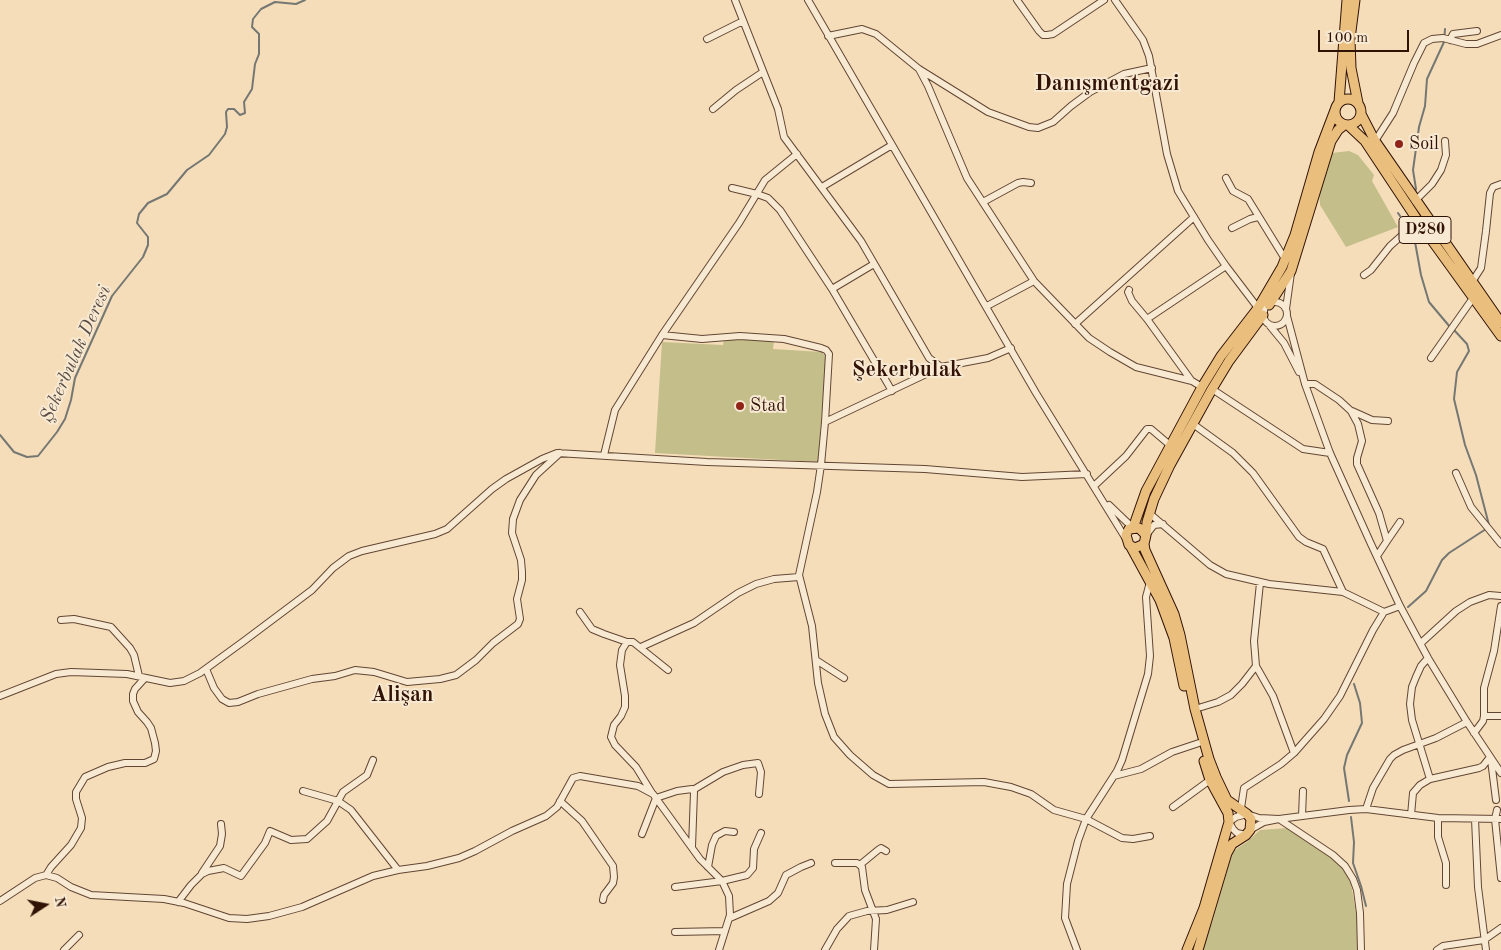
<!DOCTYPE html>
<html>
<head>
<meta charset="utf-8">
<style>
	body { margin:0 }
	#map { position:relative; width:1501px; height:950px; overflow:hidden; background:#f5ddba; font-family:"Old Standard TT",serif }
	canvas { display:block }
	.north { position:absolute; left:20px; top:880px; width:50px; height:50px; -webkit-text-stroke:4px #f8e9d2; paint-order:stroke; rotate:79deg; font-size:14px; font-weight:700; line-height:20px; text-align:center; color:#311306 }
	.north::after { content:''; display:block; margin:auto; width:18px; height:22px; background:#311306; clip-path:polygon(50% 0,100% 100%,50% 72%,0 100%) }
	.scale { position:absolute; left:1318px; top:30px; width:91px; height:22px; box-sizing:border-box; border:2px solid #311306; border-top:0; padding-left:6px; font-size:15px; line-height:18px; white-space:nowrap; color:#311306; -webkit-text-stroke:4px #f8e9d2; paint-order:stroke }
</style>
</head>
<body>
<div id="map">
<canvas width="1501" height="950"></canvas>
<div class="north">N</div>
<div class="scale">100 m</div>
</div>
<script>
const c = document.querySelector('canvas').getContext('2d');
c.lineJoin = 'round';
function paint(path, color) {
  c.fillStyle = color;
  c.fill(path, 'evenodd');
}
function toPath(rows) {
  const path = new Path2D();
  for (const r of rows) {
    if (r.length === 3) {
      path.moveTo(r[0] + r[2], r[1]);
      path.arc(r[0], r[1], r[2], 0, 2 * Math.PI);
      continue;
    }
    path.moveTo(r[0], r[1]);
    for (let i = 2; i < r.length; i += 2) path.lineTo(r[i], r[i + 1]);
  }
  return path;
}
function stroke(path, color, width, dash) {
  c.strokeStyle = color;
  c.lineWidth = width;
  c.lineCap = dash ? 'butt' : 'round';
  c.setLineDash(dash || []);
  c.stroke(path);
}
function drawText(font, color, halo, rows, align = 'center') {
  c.font = font + ' "Old Standard TT",serif';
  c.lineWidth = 4;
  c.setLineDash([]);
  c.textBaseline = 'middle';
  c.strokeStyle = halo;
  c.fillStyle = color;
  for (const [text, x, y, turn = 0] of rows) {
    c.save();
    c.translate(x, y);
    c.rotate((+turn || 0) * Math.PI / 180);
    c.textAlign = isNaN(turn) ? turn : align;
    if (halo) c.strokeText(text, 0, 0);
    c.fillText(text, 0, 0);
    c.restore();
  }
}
paint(toPath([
	[1349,151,1358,155,1374,175,1372,181,1398,227,1346,247,1320,205,1319,191,1325,169,1332,153],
	[724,339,774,341,773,349,822,352,826,358,818,462,655,453,662,342,723,345],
	[1288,828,1331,856,1346,872,1351,884,1357,918,1358,950,1199,950,1212,923,1233,851,1247,842,1260,830]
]), '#c4be8a');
stroke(toPath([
	[1415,192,1416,189,1413,170,1419,127,1425,106,1427,79,1444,42,1445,29],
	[1398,213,1411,232,1415,242,1421,275,1429,302,1450,327],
	[1454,330,1467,344,1469,351,1457,372,1454,399,1465,445,1476,475,1489,525],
	[0,435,14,452,27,457,38,456,57,432,65,419,71,400,75,378,112,296,143,257,148,245,148,237,137,223,139,214,148,203,167,194,187,170,209,155,225,134,227,127,226,112,228,109,234,109,240,115,245,113,244,102,252,89,255,64,259,54,259,34,252,27,253,19,261,9,275,2,296,4,305,0],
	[1408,607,1426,591,1442,560,1449,553,1486,529],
	[1349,801,1344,768,1347,755,1362,723,1360,703,1354,684],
	[1351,817,1354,842,1353,863,1361,886,1366,906]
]), '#757773', 2);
const minor = toPath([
	[735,0,778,109,784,137,861,241,929,358,941,367,988,358,1011,348],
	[808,0,1036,393,1126,539],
	[1017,0,1039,31,1043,35,1047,35,1053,34,1104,0],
	[1115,0,1143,40,1149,56,1167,154,1178,191,1208,240,1226,266,1258,308,1264,311],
	[828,36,862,29,876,34,919,69,988,112,1029,127,1038,128,1053,122,1071,106,1090,92,1124,74,1152,68],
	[707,39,743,21],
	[1450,40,1453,34,1477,31],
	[919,69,928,86,967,178,1034,281,1089,338,1110,352,1136,367,1192,381,1202,387],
	[713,109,736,90,763,72],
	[1375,141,1393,113,1414,63,1424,43,1432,39,1443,38,1466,44,1477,44,1501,35],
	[1226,178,1233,191,1248,199,1285,259],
	[822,187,892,145],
	[732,188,757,194,768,198,780,210,832,289,892,391],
	[1415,201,1432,184,1441,170,1446,155,1445,141],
	[983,202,1018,183,1023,182,1031,183],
	[1232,228,1250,219,1258,217],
	[1364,275,1371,270,1390,246,1418,221],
	[1472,282,1481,268,1486,231,1490,193,1493,187,1501,184],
	[832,289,874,264],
	[1129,290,1128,292,1132,301,1147,319,1191,380],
	[1275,314,12],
	[987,306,1034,281],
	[1286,309,1291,273],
	[1287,316,1305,384,1330,453,1371,544,1400,606,1428,658,1467,722,1501,773],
	[1147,319,1226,266],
	[1075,324,1194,217],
	[1270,326,1284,343,1299,372],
	[662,335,702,339,740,336,784,339,821,348,826,350,829,354,825,422,821,465,817,492,799,575,812,626,818,683,825,714,834,737,850,755,873,775,889,784,984,782,1011,787,1031,794,1054,810,1086,819,1122,838,1133,839,1150,836],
	[1431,358,1473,298],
	[1305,384,1315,384,1339,400,1351,411,1358,424,1362,441,1357,458,1357,464,1379,513,1387,541,1377,556],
	[1212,389,1303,449,1330,453],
	[1352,411,1372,420,1388,421],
	[825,422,941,367],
	[1193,424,1233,453,1253,473,1299,537,1306,542,1323,549,1343,592],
	[604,455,615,410,662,335,739,223,765,180,797,154],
	[1456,473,1471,507,1501,544],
	[1094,486,1126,456,1147,429,1151,429,1171,446],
	[1109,505,1133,528],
	[1149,513,1210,565,1226,574,1269,584,1343,592,1384,612,1400,606],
	[1147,534,1154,525,1163,524],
	[1387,541,1400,522],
	[580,612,592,629,604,634,627,642],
	[61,620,74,619,111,627,130,648,134,655,139,676],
	[1421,643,1456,611,1470,602,1489,595,1501,596],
	[641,647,694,623,738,593,756,584,774,579,799,577],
	[1428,658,1421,666,1416,677,1412,687,1410,704,1412,720,1430,779],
	[816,660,844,678],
	[1256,666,1273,696,1294,753],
	[206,669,214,688,222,699,229,703,238,702,258,694,312,679,335,676,355,670,374,672,407,682,440,679,456,675,476,660,493,643,518,624,520,619,517,599,522,580,522,572,521,560,512,533,513,519,520,500,536,475,560,453],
	[0,696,56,674,71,672,127,674,170,683,184,681,200,673,244,641,312,590,333,568,349,556,362,551,435,534,447,529,492,489,506,479,542,459,557,453,707,462,925,469,1022,477,1087,474],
	[1195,709,1218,702,1231,695,1242,684,1256,666,1254,641,1260,583],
	[1484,716,1501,716],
	[1474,733,1483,721,1484,716,1484,688,1494,651,1501,606],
	[1491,760,1496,800],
	[1114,776,1141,769,1172,752,1199,743],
	[693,790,723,772,743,765,758,763,761,772,759,794],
	[303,791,338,801,351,810,398,870],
	[652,793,636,767,615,745,611,737,614,725,621,716,625,707,625,696,620,665,622,650,627,642,633,642,668,670],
	[560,801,582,821,613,866,614,877,613,883,604,895,603,900],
	[1173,807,1210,780],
	[1366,809,1373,788,1390,759,1394,755,1403,750,1436,738,1467,722],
	[1497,810,1495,819,1501,878],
	[1240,815,1244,788,1281,764,1294,753,1324,719,1340,696,1373,630,1384,612],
	[1411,815,1413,793,1420,785,1430,779,1479,768,1483,766,1490,757],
	[1302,816,1303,791],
	[1438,818,1438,837,1446,863,1446,885],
	[1475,819,1478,887,1486,950],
	[1250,830,1264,822,1279,819,1349,810,1366,809,1438,818,1501,819],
	[642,834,656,798,677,791,692,789,694,792,692,847],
	[1246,835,1237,833,1233,829,1229,822,1236,817,1247,814,1259,818,1279,819,1333,855,1345,866,1353,879,1357,890,1360,913,1361,950],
	[835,863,857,863,862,867,865,890,876,919,874,950],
	[861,864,878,850,881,848,886,851],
	[708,867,712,845,716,836,725,831,734,832],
	[202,873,220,846,222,834,221,824],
	[46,875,51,867,71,845,81,828,82,818,76,799,76,792,85,777,108,767,125,763,145,763,154,759,156,751,155,743,151,728,147,722,138,712,133,701,133,694,135,689,145,678],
	[675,887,722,881,747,875,753,868,754,849,761,833],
	[0,901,35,878,46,875,57,878,71,887,91,895,164,899,184,903,229,918,247,919,269,916,302,907,373,876,398,870,427,866,459,858,475,851,512,831,546,816,557,807,573,778,580,776,638,786,653,794,700,859,722,881,729,896,730,915,719,950],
	[178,902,191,885,202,874,208,871,224,868,241,876,265,843,270,831,291,840,307,839,327,821,343,792,367,775,373,760],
	[730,918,769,901,778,893,786,875,801,867,811,863],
	[675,932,725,931],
	[64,950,79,935],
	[825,950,837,929,849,916,867,911,887,910,913,902],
	[1077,950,1065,918,1067,884,1078,841,1086,819,1117,771,1122,760,1148,674,1150,656,1146,597,1150,582],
	[1437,950,1443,946,1484,940,1501,928]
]);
const major = toPath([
	[1355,0,1350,39,1351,68,1358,103],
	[1348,112,13],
	[1339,102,1347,0],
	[1361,114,1375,141,1501,323],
	[1348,125,1365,141,1418,221,1501,336],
	[1269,305,1291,271,1331,141,1338,130,1344,125],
	[1133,528,1146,491,1202,387,1221,356,1258,308,1282,267,1295,235,1319,152,1335,110],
	[1146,535,1147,522,1154,499,1170,465,1212,389,1229,361,1263,315],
	[1144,544,1135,548,1129,545,1126,535,1129,529,1139,528,1146,535,1144,544,1145,550,1174,614,1180,635,1195,709,1209,759,1216,777,1227,800,1247,814,1251,819,1250,830,1246,835,1232,844,1227,853,1198,950],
	[1131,547,1160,600,1174,638,1184,686],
	[1187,950,1204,908,1229,822,1228,813,1210,780,1204,761]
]);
stroke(minor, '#624633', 8);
stroke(major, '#311306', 11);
stroke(minor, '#f8e9d2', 6);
stroke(major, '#eabe7d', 9);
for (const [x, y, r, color] of [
	[1399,144,5,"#8f2418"],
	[740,406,5,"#8f2418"]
]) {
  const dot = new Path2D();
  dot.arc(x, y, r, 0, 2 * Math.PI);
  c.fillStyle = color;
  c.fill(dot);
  stroke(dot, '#f8e9d2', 2);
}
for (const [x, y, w] of [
	[1425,230,52]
]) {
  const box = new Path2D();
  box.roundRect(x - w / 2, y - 13.5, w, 27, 4);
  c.fillStyle = '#f8e9d2';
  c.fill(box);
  stroke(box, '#311306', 1);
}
drawText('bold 16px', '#311306', null, [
	["D280",1425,230]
]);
drawText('18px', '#311306', '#f8e9d2', [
	["Soil",1409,144],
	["Stad",750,406]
], 'left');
drawText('italic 19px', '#594d45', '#f8e9d2', [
	["Şekerbulak Deresi",76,354,-66]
]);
drawText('bold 22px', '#311306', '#f8e9d2', [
	["Danışmentgazi",1107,84],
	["Şekerbulak",907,370],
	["Alişan",402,695]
]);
</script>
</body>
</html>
